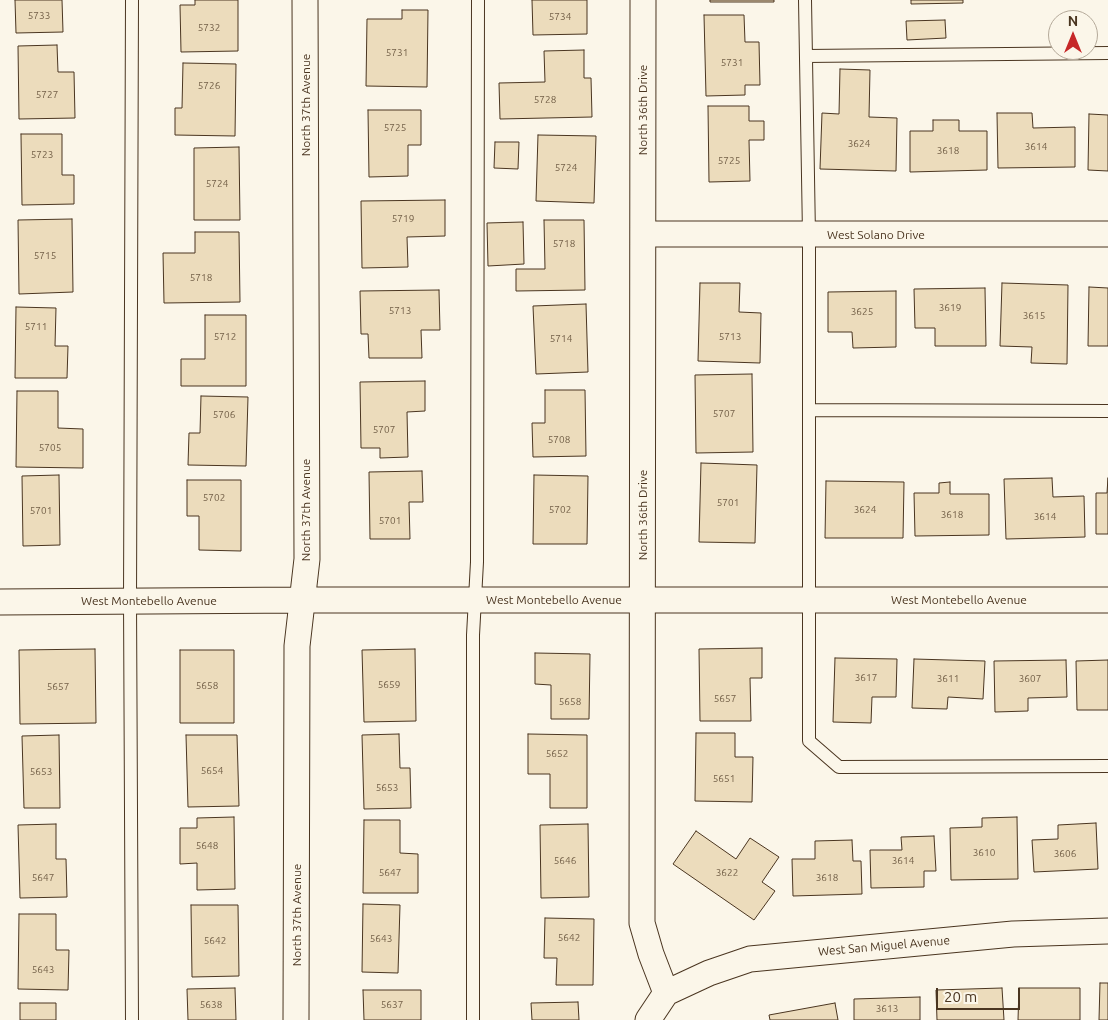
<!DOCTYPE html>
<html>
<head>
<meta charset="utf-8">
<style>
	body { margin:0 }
	#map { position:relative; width:1108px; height:1020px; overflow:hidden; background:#fbf6e9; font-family:Ubuntu,sans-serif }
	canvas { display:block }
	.north { position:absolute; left:1048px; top:10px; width:50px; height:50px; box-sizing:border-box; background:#fbf6e9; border:1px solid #b4a999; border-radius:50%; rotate:0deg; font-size:14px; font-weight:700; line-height:20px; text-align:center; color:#4a3520 }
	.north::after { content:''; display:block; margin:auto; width:18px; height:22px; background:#c62828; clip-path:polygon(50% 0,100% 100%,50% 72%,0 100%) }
	.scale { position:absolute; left:936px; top:988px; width:84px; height:22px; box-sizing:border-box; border:2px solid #4a3520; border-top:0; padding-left:6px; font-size:15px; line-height:18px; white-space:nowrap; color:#4a3520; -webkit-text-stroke:4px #fbf6e9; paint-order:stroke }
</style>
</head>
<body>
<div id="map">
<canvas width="1108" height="1020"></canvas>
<div class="north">N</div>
<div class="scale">20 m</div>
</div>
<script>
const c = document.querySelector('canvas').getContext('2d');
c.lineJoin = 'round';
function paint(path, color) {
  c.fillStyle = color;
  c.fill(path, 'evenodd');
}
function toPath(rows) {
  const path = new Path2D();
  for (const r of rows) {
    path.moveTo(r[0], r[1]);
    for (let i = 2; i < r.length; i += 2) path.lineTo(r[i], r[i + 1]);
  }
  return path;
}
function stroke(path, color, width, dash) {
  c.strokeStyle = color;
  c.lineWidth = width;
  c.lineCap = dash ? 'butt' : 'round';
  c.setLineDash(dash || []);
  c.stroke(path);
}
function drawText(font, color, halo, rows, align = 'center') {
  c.font = font + ' Ubuntu,sans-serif';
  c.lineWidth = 4;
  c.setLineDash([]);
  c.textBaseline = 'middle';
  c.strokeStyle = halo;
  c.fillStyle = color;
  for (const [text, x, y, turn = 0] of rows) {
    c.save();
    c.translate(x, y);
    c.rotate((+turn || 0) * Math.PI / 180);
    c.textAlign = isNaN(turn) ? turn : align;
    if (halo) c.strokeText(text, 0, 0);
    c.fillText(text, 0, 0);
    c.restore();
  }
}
const building = toPath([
	[15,0,62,0,63,32,16,33,15,0],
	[195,0,238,0,238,51,181,52,180,5,195,5,195,0],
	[532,0,587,0,587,34,533,35,532,0],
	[710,0,774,0,774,2,710,2,710,0],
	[911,0,963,0,963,3,911,4,911,0],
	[402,10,428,10,427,87,366,86,367,19,402,19,402,10],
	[704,15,744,15,745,42,759,42,760,85,745,85,745,95,706,96,704,15],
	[945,20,946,38,907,40,906,21,945,20],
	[57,45,58,72,74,72,75,118,19,119,18,46,57,45],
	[584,50,584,78,591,78,592,117,500,119,499,83,545,82,544,51,584,50],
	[183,63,236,64,235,136,175,135,175,108,182,108,183,63],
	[840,69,870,70,869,117,897,118,896,171,820,169,822,113,839,114,840,69],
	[708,106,749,106,749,121,764,121,764,140,749,140,750,181,709,182,708,106],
	[368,110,421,110,421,145,408,145,408,176,369,177,368,110],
	[997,113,1032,113,1033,128,1075,127,1075,167,998,168,997,113],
	[1089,114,1108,115,1108,171,1088,170,1089,114],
	[933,120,959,120,959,131,987,131,987,170,910,172,910,131,933,131,933,120],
	[21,134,62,134,62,175,74,175,74,204,22,205,21,134],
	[538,135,596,136,594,203,536,201,538,135],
	[495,142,519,142,518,169,494,168,495,142],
	[239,147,240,220,194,220,194,148,239,147],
	[445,200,445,236,407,237,408,267,362,268,361,201,445,200],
	[72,219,73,292,19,294,18,220,72,219],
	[544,220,584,220,585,290,516,291,516,269,545,269,544,220],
	[523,222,524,264,488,266,487,223,523,222],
	[195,232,239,232,240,302,164,303,163,253,195,253,195,232],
	[700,283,740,283,739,312,761,313,760,363,698,361,700,283],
	[1002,283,1068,285,1067,364,1031,363,1032,347,1000,346,1002,283],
	[1089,287,1108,288,1108,346,1088,346,1089,287],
	[985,288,986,346,935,346,935,328,915,328,914,289,985,288],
	[439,290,440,330,421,330,422,358,369,358,368,334,361,334,360,291,439,290],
	[896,291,896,347,853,348,852,332,828,332,828,292,896,291],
	[586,304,588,372,536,374,533,306,586,304],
	[16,307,56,308,55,346,68,346,67,378,15,378,16,307],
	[205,315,246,315,246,386,181,386,181,359,205,359,205,315],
	[752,374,753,452,696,453,695,375,752,374],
	[425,381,425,411,407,412,408,457,380,458,380,448,361,448,360,382,425,381],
	[545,390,585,390,586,456,533,457,532,423,545,423,545,390],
	[17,391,58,391,58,428,83,429,83,468,16,467,17,391],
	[201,396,248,397,246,466,188,465,189,433,200,433,201,396],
	[701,463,757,465,755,543,699,542,701,463],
	[422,471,423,502,409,502,410,539,370,539,369,472,422,471],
	[59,475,60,545,23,546,22,476,59,475],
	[534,475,588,476,587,544,533,544,534,475],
	[1052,478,1053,497,1084,496,1085,537,1006,539,1004,479,1052,478],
	[1108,478,1108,534,1096,534,1096,493,1107,493,1108,478],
	[187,480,241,480,241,551,199,550,199,516,187,516,187,480],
	[826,481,904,482,903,538,825,538,826,481],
	[950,482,950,494,989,494,989,535,915,536,914,493,939,493,939,483,950,482],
	[762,648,762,678,750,678,751,721,700,721,699,649,762,648],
	[95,649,96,723,20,724,19,650,95,649],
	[415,649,416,721,364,722,362,650,415,649],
	[180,650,234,650,234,723,180,723,180,650],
	[535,653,590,654,589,719,551,719,551,685,535,684,535,653],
	[835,658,897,659,896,697,872,697,871,723,833,722,835,658],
	[914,659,985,661,983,699,948,697,947,709,912,708,914,659],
	[1066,660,1067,697,1028,698,1028,711,995,712,994,661,1066,660],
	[1108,660,1108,710,1077,710,1076,661,1108,660],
	[696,733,735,733,735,757,753,757,752,802,695,801,696,733],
	[399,734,400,768,410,768,411,808,364,809,362,735,399,734],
	[528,734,587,735,587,808,550,808,550,774,528,774,528,734],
	[59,735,60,808,24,808,22,736,59,735],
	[186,735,237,735,239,806,188,807,186,735],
	[234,817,235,889,197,890,197,863,180,864,180,828,197,828,197,818,234,817],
	[1017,817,1018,879,951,880,950,828,982,827,982,818,1017,817],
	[364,820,400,820,400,853,418,854,418,893,363,893,364,820],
	[1096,823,1098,869,1034,872,1032,840,1058,839,1058,825,1096,823],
	[56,824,56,859,66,859,67,897,20,898,18,825,56,824],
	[588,824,589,897,541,898,540,825,588,824],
	[696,831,736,859,750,838,779,857,762,882,775,891,754,920,673,864,696,831],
	[934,836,936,871,924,871,924,887,871,888,870,850,902,850,901,837,934,836],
	[852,840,853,861,861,861,862,894,793,896,792,859,815,859,815,841,852,840],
	[363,904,400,905,398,973,362,972,363,904],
	[191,905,238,905,239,976,192,977,191,905],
	[19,914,56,914,56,950,69,950,68,990,18,989,19,914],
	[545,918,594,919,593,985,556,985,557,958,544,958,545,918],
	[1100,983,1108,983,1108,1020,1099,1020,1100,983],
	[235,988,236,1020,188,1020,187,989,235,988],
	[1002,988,1004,1020,937,1020,936,990,1002,988],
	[1019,988,1080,988,1080,1020,1018,1020,1019,988],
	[363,990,421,990,421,1020,364,1020,363,990],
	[920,997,920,1020,854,1020,854,999,920,997],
	[578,1002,579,1020,532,1020,531,1003,578,1002],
	[20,1003,56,1003,56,1020,20,1020,20,1003],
	[835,1003,838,1020,770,1020,769,1015,835,1003]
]);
paint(building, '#ecdcbc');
stroke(building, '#4a3520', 1);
const service = toPath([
	[805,0,809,235,809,741,839,767,1108,766],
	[806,56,1108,53],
	[809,410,1108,411],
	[132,1020,130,601,132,0],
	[473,1020,473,635,477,562,478,0]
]);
const minor = toPath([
	[643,0,642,923,651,954,666,993,648,1020],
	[643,234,1108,234],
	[0,602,302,600,1108,600],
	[666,993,709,973,750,959,1013,934,1108,931],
	[296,1020,297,646,307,559,305,0]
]);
stroke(service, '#4a3520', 14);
stroke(minor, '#4a3520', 27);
stroke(service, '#fbf6e9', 12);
stroke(minor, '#fbf6e9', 25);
drawText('10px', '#725f47', null, [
	["5733",39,16],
	["5734",560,17],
	["5732",209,28],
	["5731",397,53],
	["5731",732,63],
	["5726",209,86],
	["5727",47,95],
	["5728",545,100],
	["5725",395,128],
	["3624",859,144],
	["3614",1036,147],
	["3618",948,151],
	["5723",42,155],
	["5725",729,161],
	["5724",566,168],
	["5724",217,184],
	["5719",403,219],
	["5718",564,244],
	["5715",45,256],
	["5718",201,278],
	["3619",950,308],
	["5713",400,311],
	["3625",862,312],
	["3615",1034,316],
	["5711",36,327],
	["5712",225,337],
	["5713",730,337],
	["5714",561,339],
	["5707",724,414],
	["5706",224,415],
	["5707",384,430],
	["5708",559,440],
	["5705",50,448],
	["5702",214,498],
	["5701",728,503],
	["5702",560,510],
	["3624",865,510],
	["5701",41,511],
	["3618",952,515],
	["3614",1045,517],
	["5701",390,521],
	["3617",866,678],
	["3611",948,679],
	["3607",1030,679],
	["5659",389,685],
	["5658",207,686],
	["5657",58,687],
	["5657",725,699],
	["5658",570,702],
	["5652",557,754],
	["5654",212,771],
	["5653",41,772],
	["5651",724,779],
	["5653",387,788],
	["5648",207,846],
	["3610",984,853],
	["3606",1065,854],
	["5646",565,861],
	["3614",903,861],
	["5647",390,873],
	["3622",727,873],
	["5647",43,878],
	["3618",827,878],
	["5642",569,938],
	["5643",381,939],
	["5642",215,941],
	["5643",43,970],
	["5638",211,1005],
	["5637",392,1005],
	["3613",887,1009]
]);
drawText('12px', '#4a3520', '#fbf6e9', [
	["North 37th Avenue",306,105,-90],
	["North 36th Drive",643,110,-90],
	["West Solano Drive",876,235],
	["North 37th Avenue",306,510,-90],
	["North 36th Drive",643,515,-90],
	["West Montebello Avenue",554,600],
	["West Montebello Avenue",959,600],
	["West Montebello Avenue",149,601],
	["North 37th Avenue",297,915,-90],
	["West San Miguel Avenue",884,946,-5]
]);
</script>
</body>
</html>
